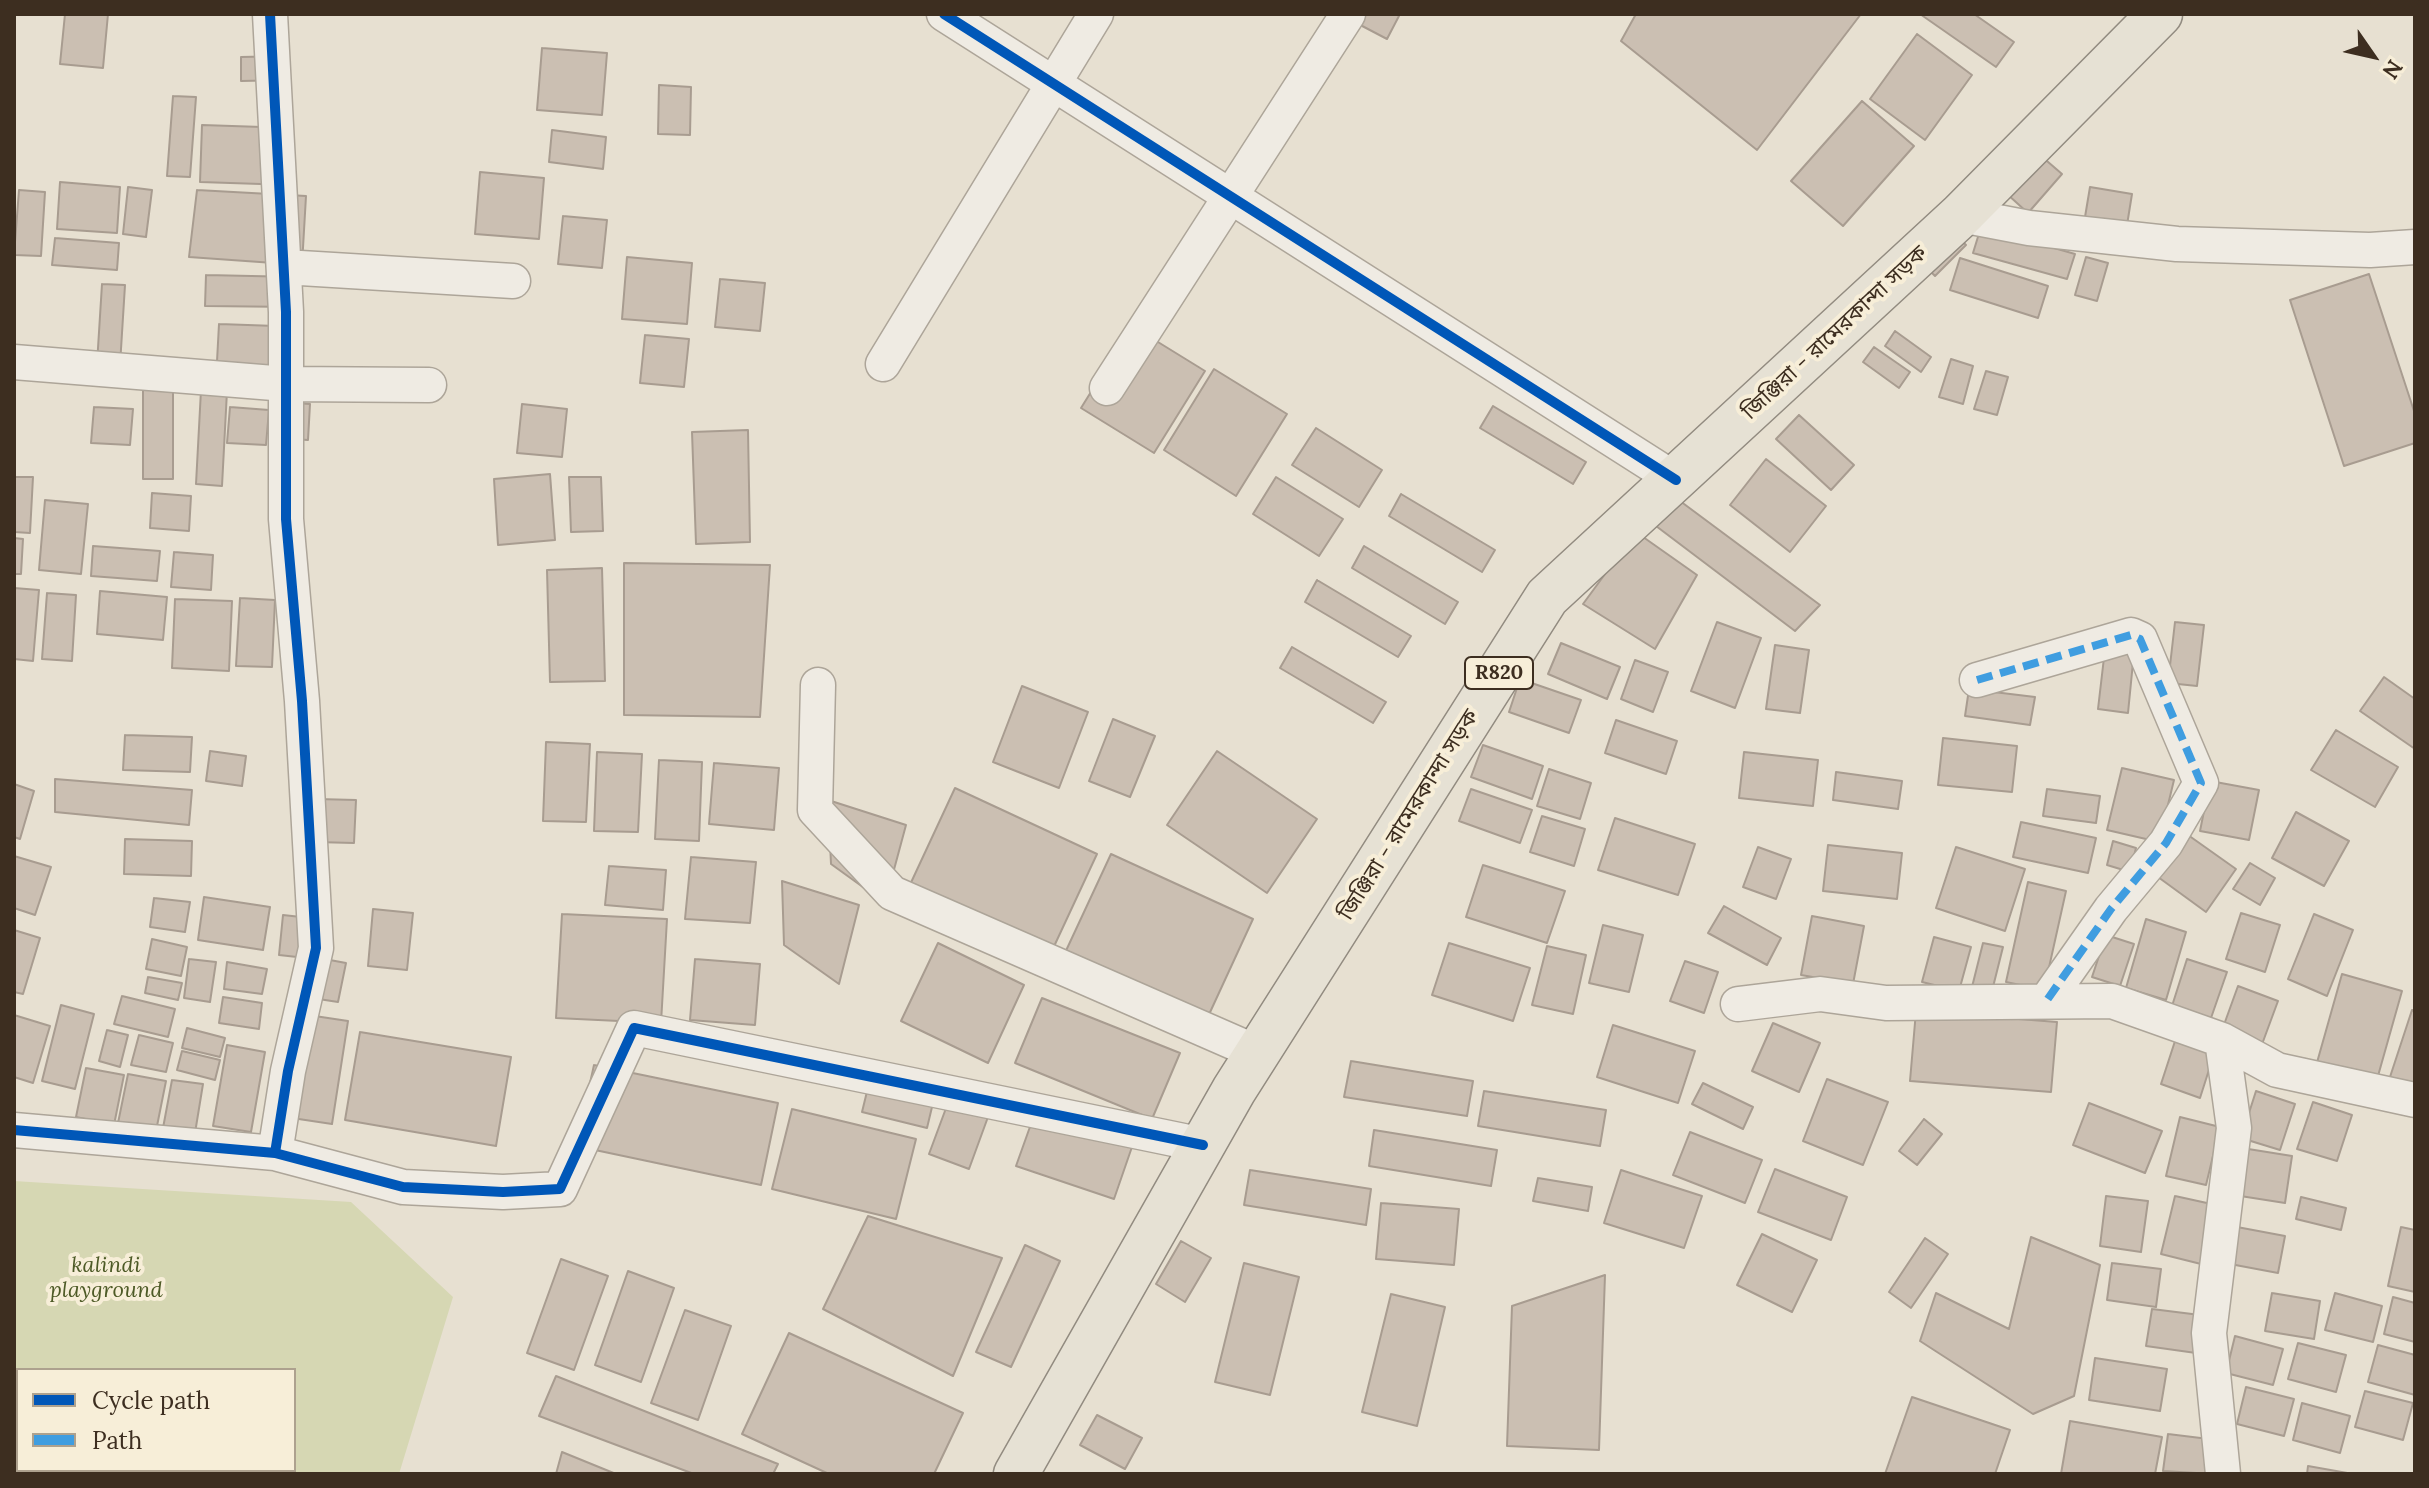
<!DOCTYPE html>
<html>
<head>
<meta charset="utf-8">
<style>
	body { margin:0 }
	#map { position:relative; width:2429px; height:1488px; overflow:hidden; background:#e7e0d1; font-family:Lora,serif }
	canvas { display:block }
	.frame { position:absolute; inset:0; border:16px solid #3d2e20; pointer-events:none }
	.legend { position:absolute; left:16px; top:1368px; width:280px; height:104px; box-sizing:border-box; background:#f7eed8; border:2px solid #ada18e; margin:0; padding:10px 14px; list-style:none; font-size:24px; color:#3d2e20 }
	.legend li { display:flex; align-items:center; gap:16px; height:40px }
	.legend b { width:40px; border:2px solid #ada18e }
	.north { position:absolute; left:2333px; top:16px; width:80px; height:80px; -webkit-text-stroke:6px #f7eed8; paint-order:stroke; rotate:124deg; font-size:22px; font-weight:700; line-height:32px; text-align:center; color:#3d2e20 }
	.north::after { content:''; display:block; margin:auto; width:28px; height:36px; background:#3d2e20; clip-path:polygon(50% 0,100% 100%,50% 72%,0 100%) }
</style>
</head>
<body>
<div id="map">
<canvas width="2429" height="1488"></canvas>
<div class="frame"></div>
<ul class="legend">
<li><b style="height:10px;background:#0057b8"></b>Cycle path</li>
<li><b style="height:10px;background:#3f9de0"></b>Path</li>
</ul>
<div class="north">N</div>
</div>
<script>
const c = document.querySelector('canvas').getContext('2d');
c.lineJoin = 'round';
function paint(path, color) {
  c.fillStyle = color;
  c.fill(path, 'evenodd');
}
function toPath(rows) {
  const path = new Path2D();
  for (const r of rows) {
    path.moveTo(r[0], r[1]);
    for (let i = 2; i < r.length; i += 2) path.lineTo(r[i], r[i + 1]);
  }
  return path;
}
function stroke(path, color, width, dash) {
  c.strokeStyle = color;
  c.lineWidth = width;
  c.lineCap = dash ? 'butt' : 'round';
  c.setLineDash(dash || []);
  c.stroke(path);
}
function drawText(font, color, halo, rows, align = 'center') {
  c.font = font + ' Lora,"Noto Sans Bengali",serif';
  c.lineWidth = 8;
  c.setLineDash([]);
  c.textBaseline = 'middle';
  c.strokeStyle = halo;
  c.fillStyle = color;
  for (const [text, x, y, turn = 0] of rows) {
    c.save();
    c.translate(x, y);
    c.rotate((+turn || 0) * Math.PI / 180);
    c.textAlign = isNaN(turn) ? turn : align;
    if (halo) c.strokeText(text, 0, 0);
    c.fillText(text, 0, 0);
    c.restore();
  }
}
paint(toPath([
	[14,1181,351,1202,453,1297,399,1474,14,1474],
	[18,1370,294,1370,294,1470,18,1470]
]), '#d6d7b3');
const building = toPath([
	[65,14,108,14,103,68,60,64,65,14],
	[1346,14,1400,14,1387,39,1345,17,1346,14],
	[1636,14,1861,14,1757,150,1621,41,1636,14],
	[1920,14,1974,14,2014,42,1996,67,1920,14],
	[1917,34,1972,75,1925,140,1870,99,1917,34],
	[542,48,607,53,602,115,537,110,542,48],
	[288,56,288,80,241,81,241,57,288,56],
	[659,85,691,87,690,135,658,134,659,85],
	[173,96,196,97,190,177,167,176,173,96],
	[1862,101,1914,146,1843,226,1791,181,1862,101],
	[202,125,292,128,291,185,200,182,202,125],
	[552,130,606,137,603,169,549,162,552,130],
	[2040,155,2062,174,2028,213,2007,194,2040,155],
	[480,172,544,178,539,239,475,234,480,172],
	[60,182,120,187,117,233,57,229,60,182],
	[128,187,152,190,146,237,123,234,128,187],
	[2090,187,2132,194,2127,225,2085,217,2090,187],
	[19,190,45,192,41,256,14,255,19,190],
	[197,190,306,196,302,265,189,257,197,190],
	[563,216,607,220,602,268,558,264,563,216],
	[1981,227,2075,254,2067,279,1973,253,1981,227],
	[1957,236,1966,245,1935,276,1927,268,1957,236],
	[55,238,119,243,117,270,52,265,55,238],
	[627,257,692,263,687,324,622,319,627,257],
	[2086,257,2108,263,2097,301,2075,295,2086,257],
	[1960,258,2048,286,2038,318,1950,290,1960,258],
	[2369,274,2415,414,2415,443,2344,466,2290,300,2369,274],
	[206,275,297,277,296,307,205,306,206,275],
	[720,279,765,283,760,331,715,327,720,279],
	[102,284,125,285,120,365,97,364,102,284],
	[219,324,276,326,273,382,216,380,219,324],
	[1132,326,1205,371,1154,453,1081,408,1132,326],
	[1895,331,1931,357,1921,372,1885,346,1895,331],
	[645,335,689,339,684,387,640,383,645,335],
	[1874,347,1910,372,1899,388,1863,362,1874,347],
	[1951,359,1973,366,1963,404,1939,397,1951,359],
	[1214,369,1287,414,1236,496,1164,450,1214,369],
	[1986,371,2008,377,1997,415,1974,409,1986,371],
	[143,388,173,388,173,479,143,479,143,388],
	[201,390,227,391,222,486,196,484,201,390],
	[279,402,310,404,308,440,278,438,279,402],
	[522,404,567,409,562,457,517,453,522,404],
	[1493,406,1586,462,1573,484,1480,428,1493,406],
	[94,407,133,409,130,445,91,443,94,407],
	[230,407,269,410,266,445,227,443,230,407],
	[1799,415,1854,465,1831,490,1776,439,1799,415],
	[1316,428,1382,470,1359,507,1292,465,1316,428],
	[748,430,750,542,696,544,692,432,748,430],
	[1766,459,1826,506,1790,552,1730,505,1766,459],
	[550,474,555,540,498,545,494,479,550,474],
	[14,477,33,477,30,533,14,532,14,477],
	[569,477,601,477,603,531,571,532,569,477],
	[1276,477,1343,519,1319,556,1253,514,1276,477],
	[152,493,191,496,189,531,150,528,152,493],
	[1401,494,1495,550,1482,572,1389,516,1401,494],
	[1676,498,1820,605,1795,631,1656,526,1676,498],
	[45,500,88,504,81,574,39,570,45,500],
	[1636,532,1697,575,1655,649,1583,604,1636,532],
	[14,538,23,539,21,574,14,574,14,538],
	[93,546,160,551,157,581,91,576,93,546],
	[1364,546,1458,602,1445,624,1352,568,1364,546],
	[174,552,213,555,211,590,171,587,174,552],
	[624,563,770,565,760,717,624,715,624,563],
	[602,568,605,681,550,682,547,570,602,568],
	[1317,580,1411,636,1398,657,1305,602,1317,580],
	[14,588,39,590,33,661,14,659,14,588],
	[100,591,167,597,163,640,97,634,100,591],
	[47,593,76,595,72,661,42,659,47,593],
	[240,598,275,600,272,667,236,666,240,598],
	[175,599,232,601,229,671,172,668,175,599],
	[1717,622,1761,638,1735,708,1691,691,1717,622],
	[2175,622,2204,625,2197,686,2168,683,2175,622],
	[1561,643,1620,667,1607,699,1548,674,1561,643],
	[1775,645,1809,650,1800,713,1766,709,1775,645],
	[1292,647,1386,702,1373,723,1280,668,1292,647],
	[2105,649,2134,652,2128,713,2098,709,2105,649],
	[1635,660,1668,672,1653,712,1621,699,1635,660],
	[2384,677,2415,699,2415,749,2360,711,2384,677],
	[1520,679,1581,700,1569,733,1509,712,1520,679],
	[1022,686,1088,712,1059,788,993,762,1022,686],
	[1969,689,2035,697,2030,725,1965,716,1969,689],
	[1113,719,1155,736,1130,797,1089,781,1113,719],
	[1616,720,1677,741,1666,774,1605,753,1616,720],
	[2336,730,2398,767,2375,807,2311,770,2336,730],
	[125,735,192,737,190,772,123,770,125,735],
	[1943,738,2017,746,2012,792,1938,785,1943,738],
	[546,742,590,744,586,822,543,821,546,742],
	[1483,745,1543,766,1532,799,1471,777,1483,745],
	[210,751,246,756,242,786,206,781,210,751],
	[1217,751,1317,819,1267,893,1167,825,1217,751],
	[597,752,642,754,638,832,594,831,597,752],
	[1744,752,1818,760,1813,806,1739,798,1744,752],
	[659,760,702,762,699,841,655,839,659,760],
	[714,763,779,768,774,830,709,824,714,763],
	[2122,768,2174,780,2159,842,2107,830,2122,768],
	[1549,769,1591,783,1580,819,1537,806,1549,769],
	[1836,772,1902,781,1898,809,1833,800,1836,772],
	[55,779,192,790,189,825,55,812,55,779],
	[2210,781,2259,790,2249,840,2200,831,2210,781],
	[14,784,34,791,20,839,14,837,14,784],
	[955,788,1097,854,1050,955,908,889,955,788],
	[1471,789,1532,810,1520,843,1459,821,1471,789],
	[2047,789,2100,796,2096,823,2043,816,2047,789],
	[317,799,356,800,354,843,315,842,317,799],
	[828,800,906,825,885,903,831,864,828,800],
	[2296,812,2349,841,2324,886,2272,858,2296,812],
	[1542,816,1585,829,1574,866,1530,852,1542,816],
	[1615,818,1695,844,1678,895,1598,870,1615,818],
	[2021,822,2096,838,2088,873,2013,857,2021,822],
	[2188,835,2236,869,2206,912,2158,877,2188,835],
	[125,839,192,841,191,876,124,874,125,839],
	[2113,841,2136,848,2130,872,2107,865,2113,841],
	[1828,845,1902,853,1897,899,1823,891,1828,845],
	[1758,847,1791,859,1776,899,1743,887,1758,847],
	[1956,847,2025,869,2005,931,1936,908,1956,847],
	[1111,854,1253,919,1206,1021,1064,955,1111,854],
	[14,856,51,867,35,915,14,908,14,856],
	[691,857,756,862,750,923,685,919,691,857],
	[2250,863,2275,878,2260,905,2233,889,2250,863],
	[1483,865,1565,891,1547,943,1466,917,1483,865],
	[609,866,666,870,663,910,605,905,609,866],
	[782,881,859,905,839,984,784,945,782,881],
	[2028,882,2066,891,2044,990,2006,982,2028,882],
	[204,897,270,907,263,950,198,940,204,897],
	[154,898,190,902,185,932,150,927,154,898],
	[1724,906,1781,938,1767,965,1708,933,1724,906],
	[373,909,413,913,407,970,368,966,373,909],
	[2241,913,2280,925,2265,972,2226,959,2241,913],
	[562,914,667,919,661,1023,556,1018,562,914],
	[2314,914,2353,930,2327,996,2288,979,2314,914],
	[283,915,310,918,306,958,279,955,283,915],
	[1812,916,1864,926,1853,984,1801,975,1812,916],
	[2146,919,2186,932,2166,1000,2126,988,2146,919],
	[1603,925,1643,935,1629,992,1589,983,1603,925],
	[14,930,40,938,23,994,14,992,14,930],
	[2106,935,2134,944,2120,986,2092,977,2106,935],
	[1934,937,1971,947,1959,991,1922,982,1934,937],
	[152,939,187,947,181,976,146,969,152,939],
	[938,943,1024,985,988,1063,901,1021,938,943],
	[1449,943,1530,968,1513,1021,1432,995,1449,943],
	[1983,943,2003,947,1991,995,1971,991,1983,943],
	[1547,946,1586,955,1573,1014,1532,1005,1547,946],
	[319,958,346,963,338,1002,312,998,319,958],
	[189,959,216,962,210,1002,184,998,189,959],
	[695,959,760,964,755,1025,690,1020,695,959],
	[2187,959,2227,972,2211,1018,2172,1006,2187,959],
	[1685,961,1718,972,1704,1013,1670,1001,1685,961],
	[227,962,267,969,262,994,224,989,227,962],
	[2342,974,2402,991,2376,1083,2316,1066,2342,974],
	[148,977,182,983,178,1000,145,993,148,977],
	[2238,986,2278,1001,2261,1047,2221,1033,2238,986],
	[122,996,175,1009,168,1037,114,1024,122,996],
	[223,997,262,1003,259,1029,219,1023,223,997],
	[1042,998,1180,1053,1152,1119,1015,1063,1042,998],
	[61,1005,94,1014,75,1089,42,1081,61,1005],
	[2412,1010,2415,1011,2415,1085,2390,1077,2412,1010],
	[1916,1011,2057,1022,2051,1092,1910,1081,1916,1011],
	[14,1015,50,1026,33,1083,14,1077,14,1015],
	[308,1015,348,1021,332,1124,292,1118,308,1015],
	[1773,1023,1820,1043,1799,1092,1752,1071,1773,1023],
	[1613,1025,1695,1051,1678,1103,1597,1077,1613,1025],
	[187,1028,225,1038,220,1057,182,1048,187,1028],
	[107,1030,128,1035,120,1067,99,1061,107,1030],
	[360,1032,511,1057,496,1146,345,1120,360,1032],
	[139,1035,173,1043,166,1072,131,1065,139,1035],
	[2176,1038,2215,1051,2200,1098,2161,1084,2176,1038],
	[227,1045,265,1052,251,1132,213,1126,227,1045],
	[182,1051,220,1060,215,1080,177,1070,182,1051],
	[1351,1061,1473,1081,1467,1116,1344,1097,1351,1061],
	[594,1065,778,1103,761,1185,576,1146,594,1065],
	[86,1068,124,1075,114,1125,76,1117,86,1068],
	[872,1071,937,1086,927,1128,862,1112,872,1071],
	[128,1074,166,1081,156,1131,118,1123,128,1074],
	[1827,1079,1888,1102,1863,1165,1803,1141,1827,1079],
	[172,1080,203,1084,195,1133,163,1128,172,1080],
	[1703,1083,1753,1107,1743,1129,1692,1104,1703,1083],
	[1484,1091,1606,1110,1600,1146,1478,1126,1484,1091],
	[2256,1091,2295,1104,2280,1150,2241,1138,2256,1091],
	[952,1092,992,1106,969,1169,929,1154,952,1092],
	[2313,1102,2352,1115,2337,1161,2297,1149,2313,1102],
	[2089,1103,2162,1131,2145,1173,2073,1145,2089,1103],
	[792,1109,916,1139,896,1219,772,1189,792,1109],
	[1036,1110,1133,1144,1114,1199,1016,1166,1036,1110],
	[2180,1117,2220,1127,2206,1185,2166,1176,2180,1117],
	[1924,1119,1942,1134,1917,1165,1899,1151,1924,1119],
	[1374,1130,1497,1150,1491,1186,1369,1166,1374,1130],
	[1690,1132,1762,1160,1745,1203,1673,1175,1690,1132],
	[2242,1148,2292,1156,2285,1203,2234,1195,2242,1148],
	[1775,1169,1847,1197,1831,1240,1758,1212,1775,1169],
	[1250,1170,1371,1189,1366,1225,1244,1205,1250,1170],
	[1621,1170,1702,1196,1684,1248,1604,1223,1621,1170],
	[1538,1178,1592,1187,1588,1211,1533,1201,1538,1178],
	[2106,1196,2148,1201,2141,1252,2100,1246,2106,1196],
	[2175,1196,2216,1205,2201,1264,2161,1254,2175,1196],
	[2301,1197,2346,1208,2341,1230,2296,1219,2301,1197],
	[1381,1203,1459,1209,1454,1265,1376,1259,1381,1203],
	[868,1216,1002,1258,953,1376,823,1309,868,1216],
	[2237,1227,2285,1236,2278,1273,2230,1264,2237,1227],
	[2401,1227,2415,1230,2415,1292,2388,1286,2401,1227],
	[1762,1234,1817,1260,1792,1312,1737,1285,1762,1234],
	[2031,1237,2100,1265,2074,1396,2033,1414,1920,1341,1936,1293,2009,1329,2031,1237],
	[1925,1238,1948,1254,1911,1308,1889,1292,1925,1238],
	[1181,1241,1211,1258,1185,1302,1156,1284,1181,1241],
	[1025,1245,1060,1261,1011,1367,976,1352,1025,1245],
	[561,1259,608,1276,574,1370,527,1353,561,1259],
	[1244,1263,1299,1277,1270,1395,1215,1382,1244,1263],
	[2112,1263,2161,1269,2156,1307,2107,1300,2112,1263],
	[628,1271,674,1288,641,1382,595,1365,628,1271],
	[1605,1275,1599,1450,1507,1446,1512,1306,1605,1275],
	[2272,1293,2320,1301,2314,1339,2265,1331,2272,1293],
	[2335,1293,2382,1306,2373,1342,2325,1330,2335,1293],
	[1391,1294,1445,1307,1417,1426,1362,1412,1391,1294],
	[2393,1297,2415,1303,2415,1342,2384,1334,2393,1297],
	[2152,1309,2200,1315,2196,1353,2146,1346,2152,1309],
	[685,1310,731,1326,698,1420,651,1403,685,1310],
	[789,1333,963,1413,934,1474,829,1474,742,1434,789,1333],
	[2235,1336,2283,1349,2273,1385,2226,1373,2235,1336],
	[2298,1343,2346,1355,2336,1392,2288,1379,2298,1343],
	[2378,1345,2415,1355,2415,1395,2368,1382,2378,1345],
	[2095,1358,2167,1369,2160,1411,2089,1400,2095,1358],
	[556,1376,778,1464,773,1474,694,1474,539,1416,556,1376],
	[2246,1387,2294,1399,2284,1436,2237,1424,2246,1387],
	[2365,1391,2413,1403,2403,1440,2355,1427,2365,1391],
	[1912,1397,2010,1430,1995,1474,1885,1474,1912,1397],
	[2302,1403,2350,1416,2340,1453,2293,1440,2302,1403],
	[1097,1415,1142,1438,1125,1469,1080,1445,1097,1415],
	[2070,1421,2162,1437,2155,1474,2061,1474,2070,1421],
	[2168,1434,2217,1440,2213,1474,2163,1471,2168,1434],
	[562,1452,616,1474,556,1474,562,1452],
	[2308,1466,2353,1474,2307,1474,2308,1466]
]);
paint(building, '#cbbfb2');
stroke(building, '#a89c90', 2);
const minor = toPath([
	[944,14,1676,480],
	[1961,215,2029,228,2177,244,2370,250,2415,247],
	[284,267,513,281],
	[14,362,286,384,429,385],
	[883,364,1096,14],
	[1107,388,1348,14],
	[1977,680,2131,635,2140,639,2201,783,2166,843,2111,909,2047,1000],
	[818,685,815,810,892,893,1258,1053],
	[1738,1004,1820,994,1886,1003,2112,1001,2222,1040,2277,1070,2415,1100],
	[2222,1040,2234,1128,2209,1333,2223,1474],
	[14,1130,275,1153,288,1071,316,948,302,701,286,519,286,312,270,14],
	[275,1153,403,1187,503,1192,560,1189,634,1028,1203,1145]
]);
const primary = toPath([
	[1016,1474,1234,1090,1547,597,1961,215,2160,14]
]);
stroke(minor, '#ada599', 37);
stroke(primary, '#928b80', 47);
stroke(minor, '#efebe3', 34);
stroke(primary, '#e6e1d4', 44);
stroke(toPath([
	[1977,680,2131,635,2140,639,2201,783,2166,843,2111,909,2047,1000]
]), '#3f9de0', 8, [16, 8]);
stroke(toPath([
	[944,14,1676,480],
	[14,1130,275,1153,288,1071,316,948,302,701,286,519,286,312,270,14],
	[275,1153,403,1187,503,1192,560,1189,634,1028,1203,1145]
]), '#0057b8', 10);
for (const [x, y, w] of [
	[1499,673,68]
]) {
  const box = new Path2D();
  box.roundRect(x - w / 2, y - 16, w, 32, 6);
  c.fillStyle = '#f7eed8';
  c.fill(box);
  stroke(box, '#3d2e20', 2);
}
drawText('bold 20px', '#3d2e20', null, [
	["R820",1499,673]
]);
drawText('22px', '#3d2e20', '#f7eed8', [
	["জিঞ্জিরা - রামেরকান্দা সড়ক",1835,333,-43],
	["জিঞ্জিরা - রামেরকান্দা সড়ক",1409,815,-58]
]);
drawText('italic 22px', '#4d5a26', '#f7eed8', [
	["kalindi",106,1266],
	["playground",106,1291]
]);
</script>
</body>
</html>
